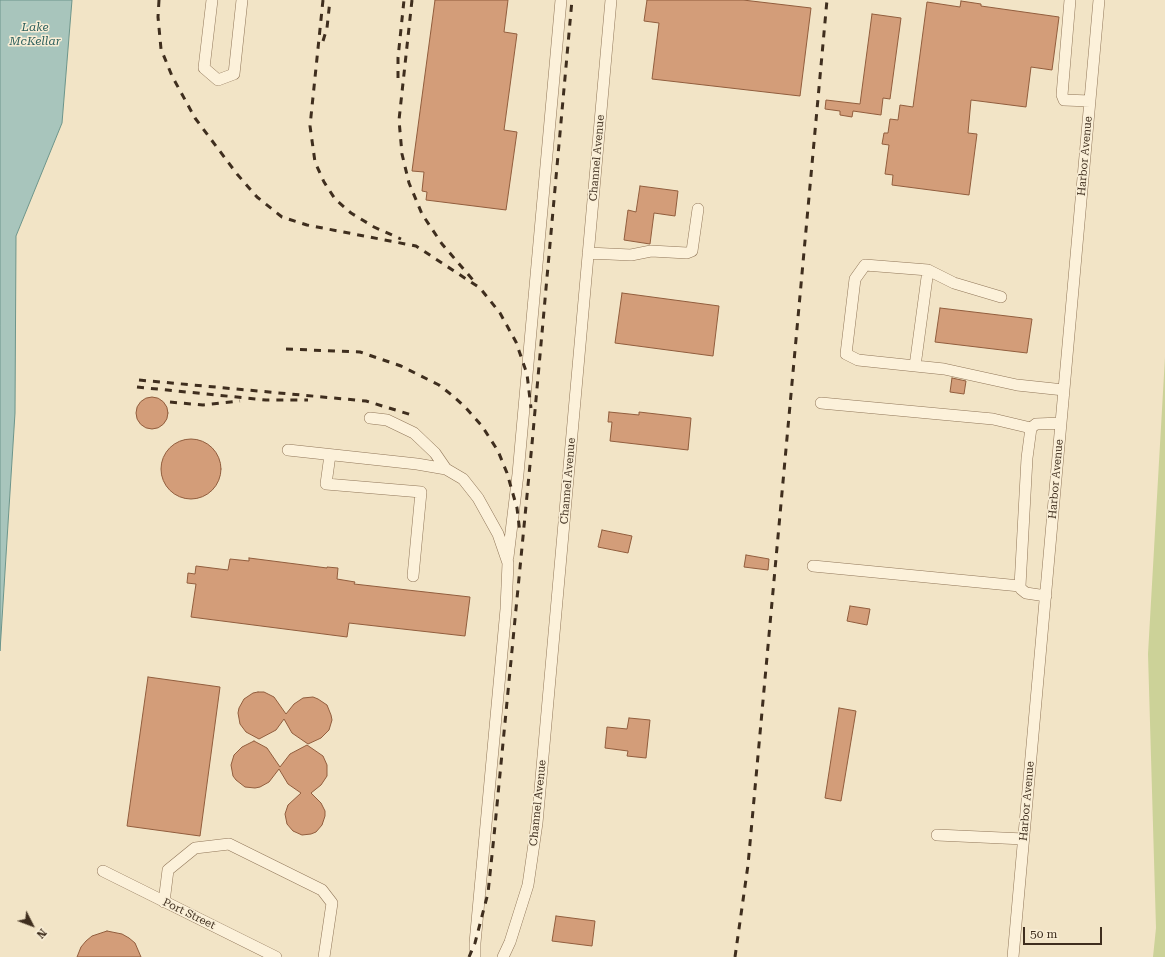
<!DOCTYPE html>
<html>
<head>
<meta charset="utf-8">
<style>
	body { margin:0 }
	#map { position:relative; width:1165px; height:957px; overflow:hidden; background:#f2e4c6; font-family:"Roboto Serif",serif }
	canvas { display:block }
	.north { position:absolute; left:12px; top:905px; width:40px; height:40px; -webkit-text-stroke:3px #f9eed6; paint-order:stroke; rotate:132deg; font-size:11px; font-weight:700; line-height:16px; text-align:center; color:#3f2e1e }
	.north::after { content:''; display:block; margin:auto; width:14px; height:18px; background:#3f2e1e; clip-path:polygon(50% 0,100% 100%,50% 72%,0 100%) }
	.scale { position:absolute; left:1023px; top:927px; width:79px; height:18px; box-sizing:border-box; border:2px solid #3f2e1e; border-top:0; padding-left:5px; font-size:12px; line-height:14px; white-space:nowrap; color:#3f2e1e; -webkit-text-stroke:3px #f9eed6; paint-order:stroke }
</style>
</head>
<body>
<div id="map">
<canvas width="1165" height="957"></canvas>
<div class="north">N</div>
<div class="scale">50 m</div>
</div>
<script>
const c = document.querySelector('canvas').getContext('2d');
c.lineJoin = 'round';
function paint(path, color) {
  c.fillStyle = color;
  c.fill(path, 'evenodd');
}
function toPath(rows) {
  const path = new Path2D();
  for (const r of rows) {
    if (r.length === 3) {
      path.moveTo(r[0] + r[2], r[1]);
      path.arc(r[0], r[1], r[2], 0, 2 * Math.PI);
      continue;
    }
    path.moveTo(r[0], r[1]);
    for (let i = 2; i < r.length; i += 2) path.lineTo(r[i], r[i + 1]);
  }
  return path;
}
function stroke(path, color, width, dash) {
  c.strokeStyle = color;
  c.lineWidth = width;
  c.lineCap = dash ? 'butt' : 'round';
  c.setLineDash(dash || []);
  c.stroke(path);
}
function drawText(font, color, halo, rows, align = 'center') {
  c.font = font + ' "Roboto Serif",serif';
  c.lineWidth = 3;
  c.setLineDash([]);
  c.textBaseline = 'middle';
  c.strokeStyle = halo;
  c.fillStyle = color;
  for (const [text, x, y, turn = 0] of rows) {
    c.save();
    c.translate(x, y);
    c.rotate((+turn || 0) * Math.PI / 180);
    c.textAlign = isNaN(turn) ? turn : align;
    if (halo) c.strokeText(text, 0, 0);
    c.fillText(text, 0, 0);
    c.restore();
  }
}
paint(toPath([
	[1165,357,1165,957,1153,957,1156,928,1148,654]
]), '#ccd298');
const water = toPath([
	[0,0,72,0,62,123,16,236,15,413,0,651,0,0]
]);
paint(water, '#a8c5bc');
stroke(water, '#6d958b', 1);
const building = toPath([
	[435,0,508,0,504,32,517,34,504,130,517,132,506,210,426,200,427,192,422,191,424,172,412,171,435,0],
	[647,0,743,0,811,8,800,96,652,79,659,23,644,21,647,0],
	[961,1,981,4,981,6,1059,17,1052,70,1031,67,1026,107,971,100,968,133,977,134,969,195,892,185,893,175,885,174,889,145,882,144,884,133,888,133,890,119,898,120,900,105,913,107,927,2,960,7,961,1],
	[872,14,901,18,890,99,883,98,881,115,853,111,852,117,840,115,840,111,825,109,826,100,860,104,872,14],
	[640,186,678,191,675,216,654,213,650,244,624,240,628,210,636,212,640,186],
	[622,293,719,306,713,356,615,343,622,293],
	[940,308,1032,319,1027,353,935,342,940,308],
	[952,378,966,381,964,394,950,392,952,378],
	[152,413,16],
	[609,412,639,415,639,412,691,418,688,450,610,441,612,422,608,422,609,412],
	[191,469,30],
	[602,530,632,536,628,553,598,547,602,530],
	[746,555,769,559,768,570,744,567,746,555],
	[249,558,327,568,327,567,338,568,337,579,355,582,354,584,470,597,465,636,349,623,347,637,191,617,196,584,187,583,188,573,195,574,196,566,228,570,230,559,249,561,249,558],
	[850,606,870,609,867,625,847,621,850,606],
	[148,677,220,687,200,836,127,826,148,677],
	[258,692,264,692,274,697,286,714,294,704,303,698,313,697,318,699,327,705,331,715,332,720,329,730,321,738,308,744,292,733,284,719,276,730,259,739,246,732,240,724,238,713,239,708,244,699,253,693,258,692],
	[839,708,856,711,841,801,825,798,839,708],
	[629,718,650,720,646,758,627,756,628,751,605,748,607,727,627,729,629,718],
	[254,741,267,748,280,767,290,754,307,745,323,756,327,765,327,776,321,785,311,793,321,803,325,811,325,816,322,825,316,832,311,834,302,835,293,831,287,824,285,814,288,805,301,793,288,784,279,769,269,782,260,787,255,788,245,787,236,780,233,776,231,765,234,755,242,747,254,741],
	[556,916,595,921,592,946,552,941,556,916],
	[107,931,122,934,129,938,135,943,141,957,77,957,81,947,86,941,92,936,107,931]
]);
paint(building, '#d39d79');
stroke(building, '#915d3d', 1);
const minor = toPath([
	[212,0,204,68,218,80,234,74,242,0],
	[1070,0,1062,95,1064,100,1090,101],
	[588,253,631,255,651,251,687,253,692,251,698,209],
	[1001,297,954,283,928,270,865,265,855,279,846,354,858,360,944,369,1017,385,1064,390],
	[915,366,928,270],
	[821,403,993,419,1031,428],
	[370,418,387,420,414,433,435,453,446,469],
	[288,450,417,464,446,469,463,479,478,498,498,534,508,563,506,609,475,943,475,957],
	[330,455,326,484,421,492,413,576],
	[508,557,518,474,561,0],
	[813,566,1020,586],
	[1046,596,1026,593,1021,589,1020,586,1027,458,1031,428,1036,424,1061,423],
	[937,835,1024,839],
	[103,871,276,957],
	[164,902,168,870,195,848,229,844,322,890,332,903,324,957],
	[503,957,510,942,528,885,537,823,611,0],
	[1013,957,1099,0]
]);
stroke(minor, '#907659', 12);
stroke(minor, '#fcf1da', 11);
stroke(toPath([
	[159,0,158,17,161,49,172,76,195,118,237,174,257,197,282,217,307,225,416,246,480,288,500,313,516,342,527,374,531,408],
	[323,0,310,126,315,162,324,182,335,199,351,213,374,227,401,239],
	[412,0,399,120,402,154,409,183,422,214,442,244,473,280],
	[323,41,327,28,330,0],
	[398,78,398,58,404,0],
	[286,349,360,352,401,366,439,385,453,396,466,408,482,426,498,451,507,473,517,508,520,533],
	[139,380,366,401,412,415],
	[137,387,266,400,308,400],
	[170,402,203,405,240,401],
	[469,957,475,943,488,893,494,836,532,444,572,0],
	[735,957,748,865,827,0]
]), '#3f2e1e', 3, [7, 7]);
drawText('11px', '#3f2e1e', '#f9eed6', [
	["Harbor Avenue",1085,156,-85],
	["Channel Avenue",597,158,-85],
	["Harbor Avenue",1056,479,-85],
	["Channel Avenue",568,481,-85],
	["Harbor Avenue",1027,801,-85],
	["Channel Avenue",538,803,-84],
	["Port Street",189,914,26]
]);
drawText('italic 12px', '#2c5f5c', '#f9eed6', [
	["Lake",35,27],
	["McKellar",35,41]
]);
</script>
</body>
</html>
